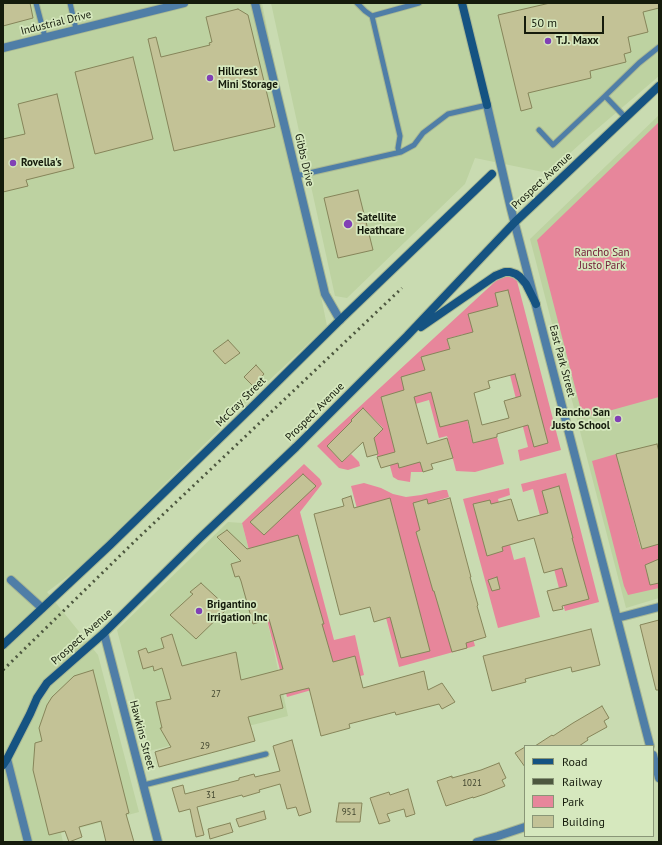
<!DOCTYPE html>
<html>
<head>
<meta charset="utf-8">
<style>
	body { margin:0 }
	#map { position:relative; width:662px; height:845px; overflow:hidden; background:#c9dbb1; font-family:"PT Sans",sans-serif }
	canvas { display:block }
	.frame { position:absolute; inset:0; border:4px solid #151b0c; pointer-events:none }
	.legend { position:absolute; left:524px; top:745px; width:130px; height:92px; box-sizing:border-box; background:#d6e8be; border:1px solid #899677; margin:0; padding:5px 7px; list-style:none; font-size:12px; color:#151b0c }
	.legend li { display:flex; align-items:center; gap:8px; height:20px }
	.legend b { width:20px; border:1px solid #899677 }
	.scale { position:absolute; left:524px; top:16px; width:80px; height:18px; box-sizing:border-box; border:2px solid #151b0c; border-top:0; padding-left:5px; font-size:12px; line-height:14px; white-space:nowrap; color:#151b0c; -webkit-text-stroke:3px #d6e8be; paint-order:stroke }
</style>
</head>
<body>
<div id="map">
<canvas width="662" height="845"></canvas>
<div class="frame"></div>
<ul class="legend">
<li><b style="height:5px;background:#155382"></b>Road</li>
<li><b style="height:5px;background:#4d573f"></b>Railway</li>
<li><b style="height:11px;background:#e7869b"></b>Park</li>
<li><b style="height:11px;background:#c3c296"></b>Building</li>
</ul>
<div class="scale">50 m</div>
</div>
<script>
const c = document.querySelector('canvas').getContext('2d');
c.lineJoin = 'round';
function paint(path, color) {
  c.fillStyle = color;
  c.fill(path, 'evenodd');
}
function toPath(rows) {
  const path = new Path2D();
  for (const r of rows) {
    path.moveTo(r[0], r[1]);
    for (let i = 2; i < r.length; i += 2) path.lineTo(r[i], r[i + 1]);
  }
  return path;
}
function stroke(path, color, width, dash) {
  c.strokeStyle = color;
  c.lineWidth = width;
  c.lineCap = dash ? 'butt' : 'round';
  c.setLineDash(dash || []);
  c.stroke(path);
}
function drawText(font, color, halo, rows, align = 'center') {
  c.font = font + ' "PT Sans",sans-serif';
  c.lineWidth = 3.5;
  c.setLineDash([]);
  c.textBaseline = 'middle';
  c.strokeStyle = halo;
  c.fillStyle = color;
  for (const [text, x, y, turn = 0] of rows) {
    c.save();
    c.translate(x, y);
    c.rotate((+turn || 0) * Math.PI / 180);
    c.textAlign = isNaN(turn) ? turn : align;
    if (halo) c.strokeText(text, 0, 0);
    c.fillText(text, 0, 0);
    c.restore();
  }
}
paint(toPath([
	[3,3,262,3,327,326,260,389,83,565,47,592,98,655,139,812,61,833,63,842,3,842],
	[271,3,659,3,659,76,590,135,548,173,475,158,465,184,347,298,335,296],
	[659,115,659,598,626,608,530,239],
	[228,522,242,523,271,637,288,716,149,751,117,630]
]), '#bdd2a1');
paint(toPath([
	[659,122,659,397,583,418,537,240],
	[502,275,513,278,517,281,561,450,520,461,518,450,528,447,501,339,468,348,464,334,447,339,473,443,497,437,504,464,475,472,456,471,447,436,439,438,429,400,405,407,423,472,411,472,410,482,398,480,393,477,387,455,377,457,377,455,378,454,373,438,383,428,363,408,351,420,369,439,348,425,327,446,342,462,351,454,359,462,360,466,348,470,339,468,317,446,499,278],
	[616,454,641,549,659,544,659,588,628,595,624,586,592,461],
	[304,464,320,479,322,484,300,512,334,640,355,635,364,675,287,697,242,523],
	[566,473,599,602,565,611,533,489,523,492,521,484],
	[364,483,381,488,393,494,406,497,421,495,443,490,447,490,449,497,436,501,475,646,399,667,351,486],
	[509,488,510,495,498,499,514,560,525,557,540,617,498,628,463,499]
]), '#e7869b');
const building = toPath([
	[3,3,30,3,33,18,3,26,3,3],
	[550,3,659,3,659,8,643,12,648,32,628,37,631,52,624,54,626,62,590,71,591,78,528,93,532,108,521,111,498,15,550,3],
	[238,9,248,15,275,127,174,151,148,39,156,37,161,57,210,45,209,43,212,42,206,17,238,9],
	[133,57,153,139,95,154,75,72,133,57],
	[57,94,74,168,26,180,28,186,3,192,3,139,25,134,18,104,57,94],
	[358,190,373,250,338,258,324,198,358,190],
	[508,290,548,443,534,447,528,425,497,434,497,437,473,443,468,420,440,427,431,392,414,397,427,444,447,438,453,458,431,464,433,469,423,472,420,462,399,468,398,463,381,468,377,457,395,452,381,397,404,390,401,377,425,370,421,357,450,349,447,339,473,332,468,314,498,306,495,293,508,290],
	[515,374,521,396,504,401,509,418,482,425,474,393,490,388,488,381,515,374],
	[228,340,240,353,225,364,213,351,228,340],
	[256,365,264,374,253,386,244,377,256,365],
	[363,408,383,429,374,438,378,454,367,457,363,442,342,462,327,446,352,421,351,420,363,408],
	[657,444,659,452,659,544,642,549,616,454,657,444],
	[303,474,316,486,298,503,264,535,250,522,303,474],
	[559,486,573,538,572,538,589,599,562,606,563,609,553,611,547,591,567,586,562,568,544,573,534,538,502,547,503,551,487,556,473,504,490,500,491,504,511,499,518,521,548,513,542,491,559,486],
	[351,496,354,508,390,498,430,651,401,658,390,617,374,622,370,607,340,615,314,514,344,506,342,499,351,496],
	[450,498,471,577,470,577,478,605,477,606,486,637,466,643,467,648,452,652,434,591,433,591,416,532,420,530,413,503,427,499,428,504,450,498],
	[227,530,247,549,298,535,324,624,322,624,333,662,355,656,363,688,424,671,428,690,442,683,455,702,442,709,439,704,396,715,395,712,349,724,350,728,321,736,309,688,280,695,283,708,248,717,255,741,159,767,155,752,171,747,160,728,162,728,156,702,171,699,162,668,154,671,153,666,143,669,138,651,146,648,148,653,164,648,161,638,172,634,182,666,236,652,241,680,283,669,269,619,253,624,241,581,239,576,235,577,231,564,241,561,217,537,227,530],
	[659,559,659,583,650,585,645,565,659,559],
	[497,577,500,589,492,591,488,580,497,577],
	[201,583,228,608,196,639,170,615,193,594,190,592,201,583],
	[659,620,659,690,656,690,640,625,659,620],
	[591,629,600,665,572,672,571,667,525,679,526,682,492,691,483,656,591,629],
	[93,670,129,813,126,814,134,842,106,842,101,821,79,827,82,837,69,842,65,831,49,835,33,770,35,743,42,741,39,728,47,705,52,697,74,676,93,670],
	[602,706,609,718,604,721,607,727,587,738,588,740,579,746,535,746,552,735,553,736,573,723,602,706],
	[292,740,311,812,299,816,296,807,287,809,280,784,259,790,260,792,243,797,242,795,197,807,204,835,196,837,190,809,179,812,172,788,183,785,185,794,239,780,239,778,254,774,255,777,280,771,273,746,292,740],
	[525,747,525,767,515,753,525,747],
	[499,763,506,778,502,780,505,786,485,794,473,798,473,797,446,806,437,781,452,776,452,778,481,770,499,763],
	[408,789,415,814,406,817,404,809,387,814,390,821,379,824,370,798,389,792,390,795,408,789],
	[339,803,362,803,360,822,336,822,339,803],
	[264,811,266,819,239,827,236,819,264,811],
	[230,823,233,832,210,839,208,829,230,823]
]);
paint(building, '#c3c296');
stroke(building, '#86855a', 1);
const lane = toPath([
	[36,3,45,37],
	[70,3,76,29],
	[357,3,365,11,372,16,400,136,398,148,399,152],
	[372,16,419,3],
	[605,96,639,63,659,47],
	[539,130,553,145,605,96,626,118],
	[296,176,401,152,414,145,423,133,448,114,487,105],
	[144,785,266,754]
]);
const street = toPath([
	[255,3,325,294,340,320],
	[3,48,184,3],
	[487,105,511,209,650,746],
	[11,580,42,608],
	[617,618,659,607],
	[104,633,158,842],
	[653,755,659,778],
	[7,759,28,842],
	[477,842,498,836,525,827]
]);
const secondary = toPath([
	[462,3,487,105],
	[421,327,495,276,505,272,510,272,516,274,520,277,526,284,536,304],
	[3,645,110,545,253,406,340,320,492,174],
	[3,765,7,759,30,714,37,698,47,683,104,633,200,538,296,447,407,336,515,222,659,86]
]);
stroke(lane, '#a9b893', 7);
stroke(street, '#a9b893', 10);
stroke(secondary, '#a9b893', 10);
stroke(lane, '#4f7ea7', 5);
stroke(street, '#4f7ea7', 8);
stroke(secondary, '#155382', 8);
stroke(toPath([
	[3,670,135,541,402,288]
]), '#4d573f', 3, [2, 4]);
for (const [x, y, r, color] of [
	[548,41,4,"#8140b5"],
	[210,78,4,"#8140b5"],
	[13,163,4,"#8140b5"],
	[348,224,5,"#8140b5"],
	[618,419,4,"#8140b5"],
	[199,611,4,"#8140b5"]
]) {
  const dot = new Path2D();
  dot.arc(x, y, r, 0, 2 * Math.PI);
  c.fillStyle = color;
  c.fill(dot);
  stroke(dot, '#d6e8be', 1.5);
}
drawText('9px', '#40452e', null, [
	["27",216,694],
	["29",205,746],
	["1021",472,783],
	["31",211,795],
	["951",349,812]
]);
drawText('11px', '#151b0c', '#d6e8be', [
	["Industrial Drive",56,23,-14],
	["Gibbs Drive",304,160,77],
	["Prospect Avenue",542,181,-43],
	["East Park Street",562,361,75],
	["McCray Street",241,402,-45],
	["Prospect Avenue",315,412,-45],
	["Prospect Avenue",82,637,-42],
	["Hawkins Street",142,735,75]
]);
drawText('bold 11px', '#151b0c', '#d6e8be', [
	["T.J. Maxx",556,41],
	["Hillcrest",218,72],
	["Mini Storage",218,85],
	["Rovella's",21,163],
	["Satellite",357,218],
	["Heathcare",357,231],
	["Rancho San",610,413,"right"],
	["Justo School",610,426,"right"],
	["Brigantino",207,605],
	["Irrigation Inc",207,618]
], 'left');
drawText('11px', '#711a36', '#d6e8be', [
	["Rancho San",602,253],
	["Justo Park",602,266]
]);
</script>
</body>
</html>
